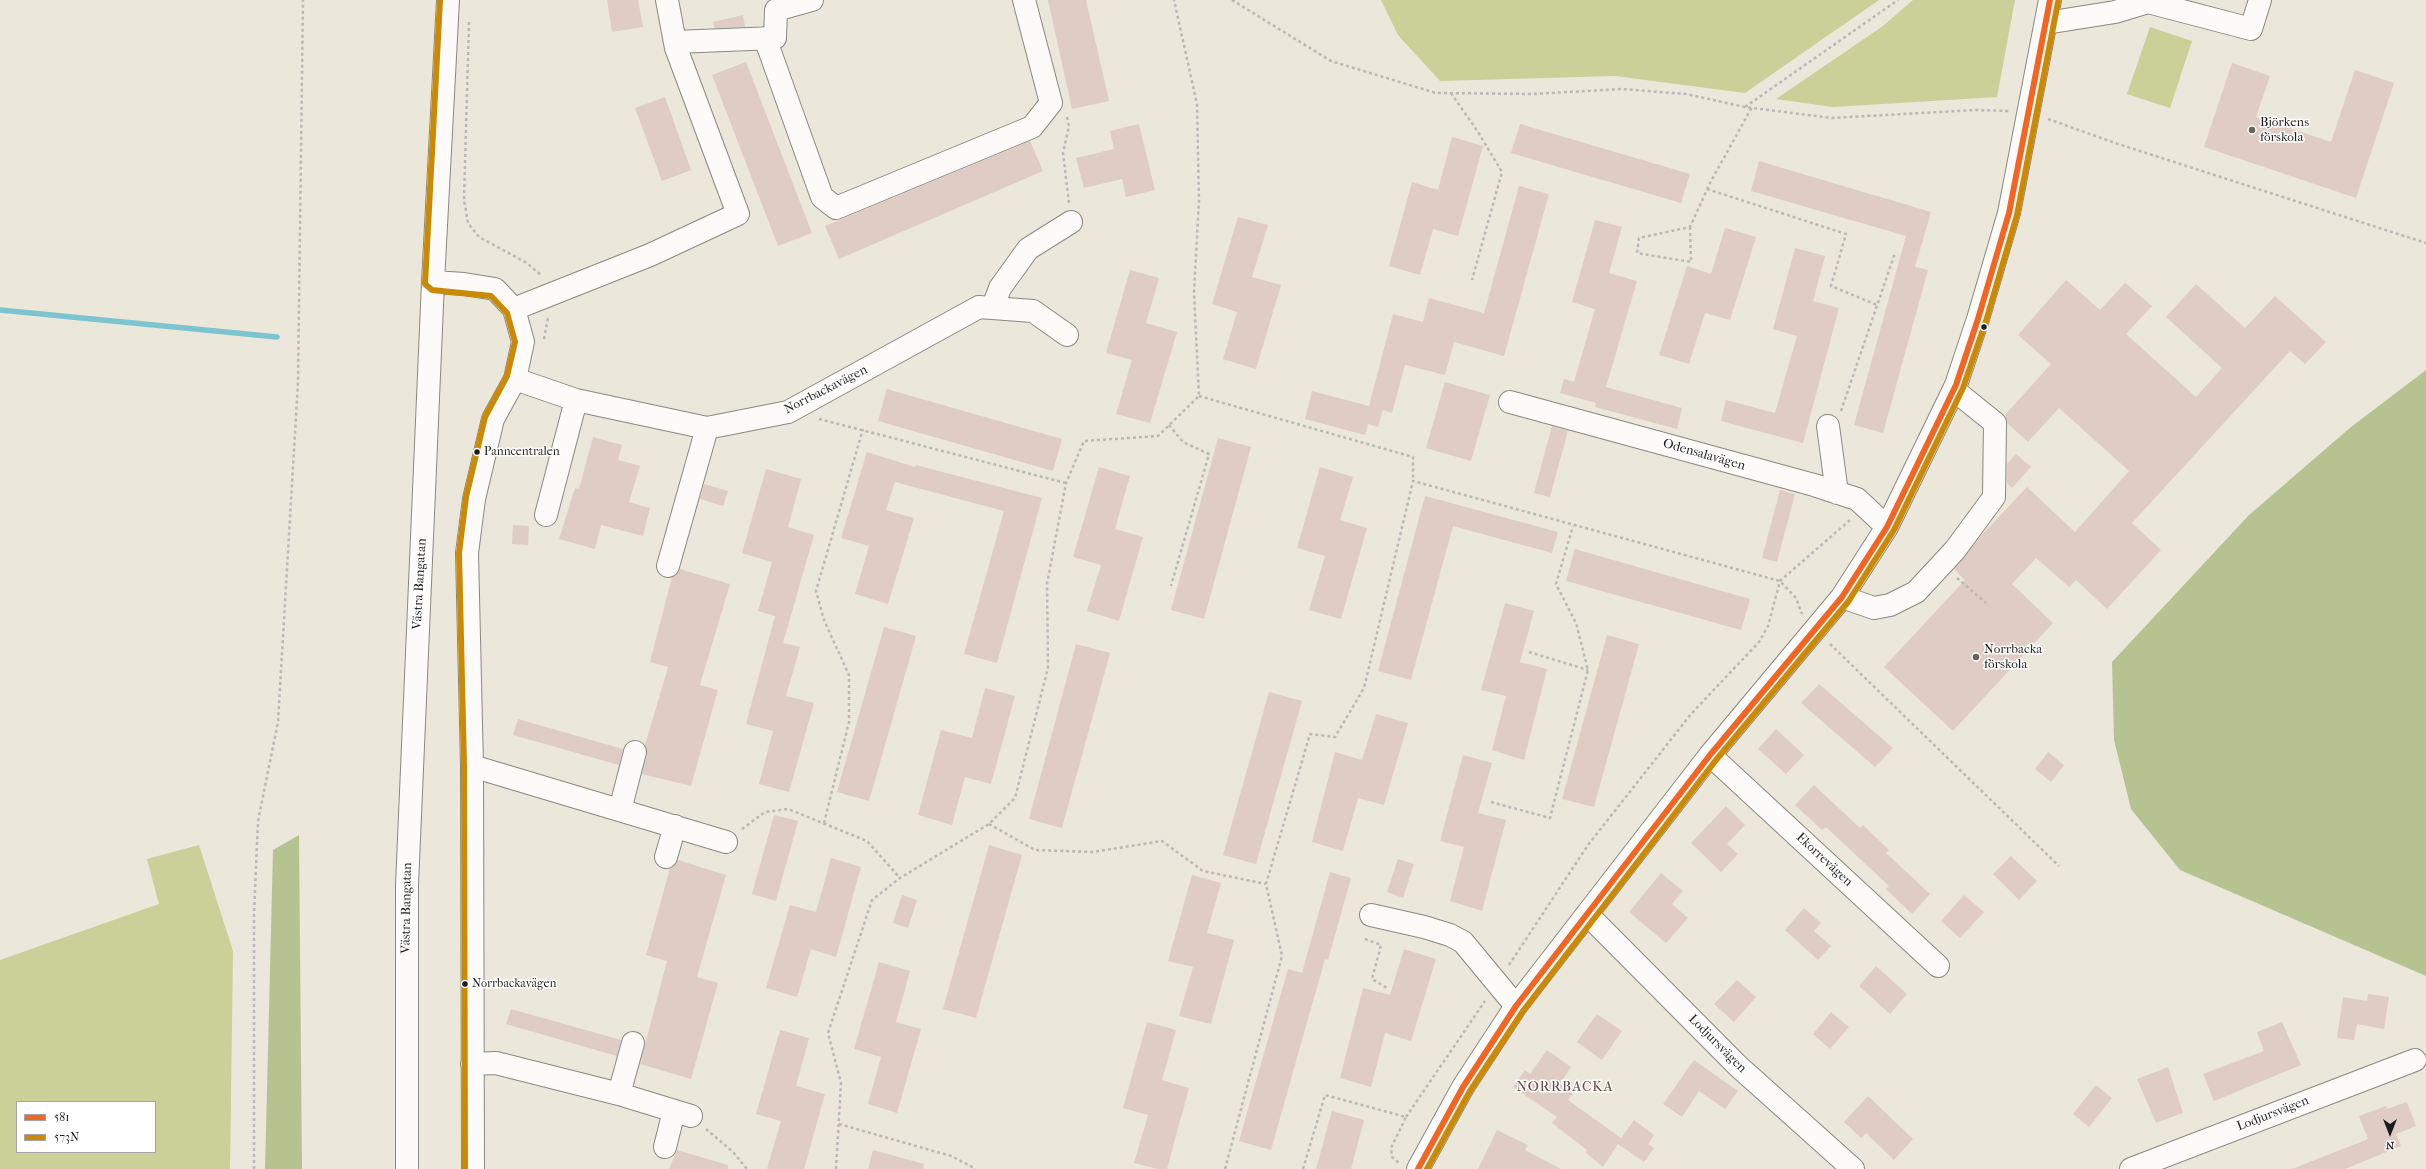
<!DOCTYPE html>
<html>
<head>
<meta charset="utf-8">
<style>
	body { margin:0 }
	#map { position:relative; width:2426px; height:1169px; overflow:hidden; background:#ebe7da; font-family:"IM FELL French Canon",serif }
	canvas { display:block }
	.legend { position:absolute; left:16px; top:1101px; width:140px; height:52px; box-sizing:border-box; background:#fff; border:1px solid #a4a4a4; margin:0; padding:5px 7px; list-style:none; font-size:12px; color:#1c1c1c }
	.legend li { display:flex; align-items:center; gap:8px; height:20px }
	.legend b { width:20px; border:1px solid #a4a4a4 }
	.north { position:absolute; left:2370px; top:1113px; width:40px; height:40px; -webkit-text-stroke:3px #fff; paint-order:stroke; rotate:180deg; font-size:11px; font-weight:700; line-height:16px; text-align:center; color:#1c1c1c }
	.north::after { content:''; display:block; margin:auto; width:14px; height:18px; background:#1c1c1c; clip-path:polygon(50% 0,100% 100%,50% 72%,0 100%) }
</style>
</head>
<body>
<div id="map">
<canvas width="2426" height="1169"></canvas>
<ul class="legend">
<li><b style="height:5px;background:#f26522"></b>581</li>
<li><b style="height:5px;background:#cb8a06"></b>573N</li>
</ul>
<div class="north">N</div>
</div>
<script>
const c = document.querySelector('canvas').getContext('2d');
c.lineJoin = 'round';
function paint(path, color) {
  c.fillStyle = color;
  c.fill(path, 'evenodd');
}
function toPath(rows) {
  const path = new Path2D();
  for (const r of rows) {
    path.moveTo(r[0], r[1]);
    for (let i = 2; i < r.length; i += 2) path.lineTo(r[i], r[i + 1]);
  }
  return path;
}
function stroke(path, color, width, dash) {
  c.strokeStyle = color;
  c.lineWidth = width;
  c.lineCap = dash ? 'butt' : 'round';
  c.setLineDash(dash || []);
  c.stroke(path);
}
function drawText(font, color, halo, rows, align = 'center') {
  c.font = font + ' "IM FELL French Canon",serif';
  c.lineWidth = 3;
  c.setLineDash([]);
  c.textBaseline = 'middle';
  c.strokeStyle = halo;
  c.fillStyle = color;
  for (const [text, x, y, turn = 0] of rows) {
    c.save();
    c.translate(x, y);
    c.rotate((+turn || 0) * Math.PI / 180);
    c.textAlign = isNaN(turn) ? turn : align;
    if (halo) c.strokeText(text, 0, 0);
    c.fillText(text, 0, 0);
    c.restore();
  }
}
paint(toPath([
	[1381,0,1879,0,1745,93,1615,76,1440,81,1398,35],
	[1913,0,2015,0,1997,97,1833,107,1776,99,1883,26],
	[2150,27,2192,41,2170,108,2127,94],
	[199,845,233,951,230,1169,0,1169,0,960,159,904,147,859],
	[17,1102,155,1102,155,1152,17,1152]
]), '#cad097');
paint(toPath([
	[2426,370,2426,976,2180,870,2131,809,2114,740,2112,662,2249,515,2351,427],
	[299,835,302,1169,265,1169,273,850]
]), '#b6c391');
stroke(toPath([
	[0,310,277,337]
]), '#7cc4cf', 5.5);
paint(toPath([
	[607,0,638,0,643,27,612,32],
	[1048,0,1086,0,1109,101,1072,109],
	[743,15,745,27,715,28,713,22],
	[746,62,812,233,778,246,712,75],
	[2232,63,2270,76,2256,117,2331,142,2355,70,2394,83,2356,198,2204,147],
	[665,97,691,170,662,181,635,108],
	[1139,124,1155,190,1126,197,1122,179,1084,188,1076,158,1114,149,1110,131],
	[1520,124,1690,174,1681,203,1511,153],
	[1452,137,1483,146,1458,236,1433,229,1420,275,1389,266,1412,182,1438,190],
	[1030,141,1043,171,839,259,825,226],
	[1759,161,1931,212,1915,267,1928,270,1883,433,1854,425,1906,236,1751,191],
	[1519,186,1549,194,1504,356,1454,342,1445,375,1405,365,1392,413,1383,410,1378,427,1368,424,1365,435,1305,419,1312,391,1369,406,1393,314,1423,322,1429,298,1484,313],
	[1238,217,1268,225,1252,277,1281,285,1256,369,1223,359,1237,312,1212,304],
	[1595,220,1622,227,1609,273,1637,281,1606,387,1682,408,1677,429,1595,407,1596,403,1560,393,1564,379,1574,382,1595,309,1572,302],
	[1725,228,1756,237,1730,320,1705,313,1689,364,1659,355,1687,266,1711,274],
	[1795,248,1825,256,1813,301,1839,308,1803,443,1721,421,1726,400,1775,413,1797,336,1773,329],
	[1130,270,1159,278,1146,323,1177,332,1150,423,1116,414,1132,360,1106,353],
	[2066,280,2100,310,2125,283,2152,306,2126,334,2196,397,2222,368,2166,317,2196,284,2245,328,2275,296,2326,342,2305,364,2290,351,2132,523,2161,550,2107,609,2076,580,2069,587,2036,558,2012,584,2053,623,1953,731,1884,667,1965,580,1954,569,1979,538,2027,487,2075,532,2129,471,2059,408,2028,442,2007,423,2005,415,2051,364,2018,335],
	[1445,382,1490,395,1471,461,1426,448],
	[887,389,1062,439,1053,471,878,421],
	[1552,426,1568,431,1550,497,1534,493],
	[593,437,622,445,618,460,640,466,629,502,650,508,643,536,601,525,595,549,559,539,575,488,579,489],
	[1218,438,1251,447,1204,619,1171,610],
	[867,452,915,467,916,465,1042,498,997,663,964,654,1004,511,895,482,886,510,914,518,888,604,855,594,869,546,841,538],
	[2016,454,2031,467,2012,488,2007,483,2007,464],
	[1099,467,1130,476,1115,529,1143,537,1119,621,1087,611,1101,565,1073,557],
	[1320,467,1353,477,1340,520,1367,528,1341,619,1309,610,1325,556,1297,548],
	[766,469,801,479,788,527,814,535,783,643,800,647,786,696,814,703,789,792,759,784,773,731,746,724,775,616,758,611,772,562,742,553],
	[704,484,728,491,723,506,700,499],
	[1780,490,1795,494,1777,562,1762,558],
	[1425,496,1558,532,1552,553,1453,526,1411,680,1378,671],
	[513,525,529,526,528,545,512,544],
	[1575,549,1750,599,1741,630,1566,581],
	[680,569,730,584,700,685,718,690,691,786,642,774,647,755,645,745,668,667,650,662,672,577],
	[1505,603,1534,611,1520,662,1547,669,1524,760,1492,750,1506,696,1481,690],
	[884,627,916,636,869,801,837,792],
	[1607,635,1639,644,1594,807,1562,799],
	[1076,644,1110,653,1062,828,1029,819],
	[1819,684,1893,748,1875,767,1801,703],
	[985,688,1015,696,991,784,965,777,952,825,918,815,941,730,972,738],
	[1269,692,1302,701,1256,864,1223,855],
	[1376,714,1408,723,1384,805,1358,798,1343,851,1312,842,1335,752,1362,760],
	[518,719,623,749,619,765,513,735],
	[1776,729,1804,755,1786,774,1758,749],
	[2048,752,2064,765,2051,782,2035,769],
	[1463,755,1492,763,1478,813,1506,820,1482,911,1450,901,1464,847,1440,841],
	[1814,785,1860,828,1863,825,1889,850,1886,853,1930,894,1912,914,1886,889,1889,886,1826,827,1822,830,1795,805],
	[1726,806,1745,825,1727,844,1738,854,1721,872,1691,843],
	[774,815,798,821,776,901,752,894],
	[989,845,1022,855,976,1018,943,1009],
	[2011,856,2037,881,2019,900,1993,874],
	[831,858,861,867,836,957,811,949,797,997,766,988,790,905,816,912],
	[1398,859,1414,864,1403,898,1387,892],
	[678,860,726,875,697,977,718,983,691,1079,640,1064,667,961,646,955,670,868],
	[1330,872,1351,878,1328,960,1325,959,1271,1150,1239,1141,1288,969,1302,973],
	[1661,873,1683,891,1672,904,1688,918,1666,943,1629,912],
	[1192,875,1221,883,1207,933,1234,940,1211,1024,1179,1016,1193,967,1168,961],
	[902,895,917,900,908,928,893,923],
	[1964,895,1984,912,1960,938,1941,921],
	[1804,908,1821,923,1814,931,1831,946,1818,960,1785,930],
	[1404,949,1436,959,1411,1041,1385,1033,1371,1087,1340,1078,1363,988,1390,995],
	[879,962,910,971,896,1022,921,1029,897,1113,868,1104,881,1057,854,1049],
	[1876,966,1907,994,1890,1014,1859,986],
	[1737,980,1756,997,1734,1022,1714,1004],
	[2368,994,2389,997,2384,1029,2357,1024,2354,1040,2337,1038,2343,997,2367,1001],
	[511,1009,621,1040,617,1056,506,1024],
	[1831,1012,1849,1027,1830,1049,1813,1034],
	[1597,1014,1622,1031,1602,1060,1577,1042],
	[1147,1022,1176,1030,1162,1080,1189,1088,1167,1169,1157,1169,1134,1163,1148,1115,1123,1108],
	[2282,1022,2301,1065,2214,1101,2203,1074,2264,1051,2257,1032],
	[780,1030,809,1038,796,1086,825,1094,804,1169,767,1169,781,1121,756,1114],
	[1547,1050,1571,1067,1560,1084,1573,1093,1568,1100,1621,1138,1634,1120,1654,1135,1648,1144,1654,1148,1644,1162,1618,1144,1603,1167,1586,1153,1587,1150,1552,1123,1557,1117,1513,1087,1525,1070,1530,1074],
	[1694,1060,1738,1091,1725,1109,1699,1091,1682,1117,1663,1104],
	[2168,1067,2183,1113,2156,1123,2137,1079],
	[2096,1085,2112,1098,2089,1127,2073,1114],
	[1868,1096,1913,1139,1894,1160,1866,1133,1861,1138,1844,1122],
	[2407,1102,2416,1126,2396,1134,2401,1146,2345,1169,2292,1169,2368,1139,2359,1116,2386,1106,2387,1109],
	[1332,1111,1364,1120,1351,1169,1316,1169],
	[1497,1130,1528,1145,1525,1150,1561,1169,1478,1169],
	[677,1150,728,1165,728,1169,669,1169],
	[873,1150,924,1164,923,1169,868,1169]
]), '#dfcdc5');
const minor = toPath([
	[2046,23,2115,12,2148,2,2251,29,2260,0],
	[765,38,822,197,836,208,1032,127,1051,103,1024,0],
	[675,42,775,38,776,10,812,0],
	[433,282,464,284,495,289,514,309,523,342,515,379,493,419,474,499,467,553,472,766,473,1169],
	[993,307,1000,288,1028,249,1071,222],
	[514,309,650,255,738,214,676,48,667,0],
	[515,379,576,400,707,428,788,412,979,307,1033,311,1067,335],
	[1510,402,1814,485,1857,499,1887,527],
	[1828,426,1837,493],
	[546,515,576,400],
	[668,566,707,428],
	[1842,597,1874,608,1890,605,1916,592,1955,550,1994,497,1995,423,1954,390],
	[1710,755,1938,966],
	[472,766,726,842],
	[620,810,635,752],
	[666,857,675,826],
	[1587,914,1738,1066,1853,1169],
	[1371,915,1424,927,1450,935,1463,942,1516,1006],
	[472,1064,496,1063,619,1094,691,1116],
	[619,1094,633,1043],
	[665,1147,674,1111],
	[407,1169,407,885,433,282,448,0],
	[1418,1169,1463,1087,1516,1006,1710,755,1842,597,1887,527,1956,385,1978,319,2009,213,2050,0],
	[2131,1169,2415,1060]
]);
stroke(minor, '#8a8881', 24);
stroke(toPath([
	[1232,0,1331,61,1436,93,1533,94,1622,89,1686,94,1745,107,1832,118,1975,110,2009,111],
	[469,22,464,200,468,223,479,237,527,263,542,276],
	[1451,93,1478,132,1502,172,1472,280],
	[1745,107,1898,0],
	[1067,117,1069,126,1063,153,1069,203],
	[2048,119,2115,143,2426,243],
	[1707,189,1846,234,1831,286,1877,305],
	[1690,227,1691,262,1637,253,1639,238,1690,227,1710,183,1752,107],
	[544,339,548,318],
	[1199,396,1413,457,1413,481],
	[1841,411,1895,253],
	[819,419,1066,483],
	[1169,425,1183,442,1209,454,1171,586],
	[1957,578,1986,603],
	[1830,644,2059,866],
	[1529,652,1588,670],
	[1491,802,1550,818,1588,670,1576,623,1556,584,1573,526],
	[824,823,849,722,849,675,824,620,816,591,863,429],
	[989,824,1035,850,1093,852,1162,841,1203,871,1266,884],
	[742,829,765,812,788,809,867,841,900,878],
	[1365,939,1381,945,1372,979,1387,988],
	[1509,965,1588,845,1691,714,1759,642,1768,626,1780,581,1850,520],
	[1406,1117,1485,1001],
	[839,1124,951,1156,976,1169],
	[706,1129,733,1152,747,1169],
	[254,1169,254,914,258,821,278,722,298,382,303,0],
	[836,1169,841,1083,828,1033,872,900,900,878,989,824,1015,798,1048,668,1047,584,1066,483,1084,441,1158,436,1199,396,1194,292,1199,201,1197,104,1174,0],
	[1225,1169,1282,956,1266,884,1310,734,1335,737,1364,688,1413,481,1780,581,1796,598,1802,614],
	[1303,1169,1325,1095,1406,1117,1391,1148,1392,1157,1399,1163]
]), '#b9b8b6', 2.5, [3, 3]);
stroke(minor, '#fcfbf9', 22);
stroke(toPath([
	[1418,1169,1463,1087,1516,1006,1710,755,1842,597,1887,527,1956,385,1978,319,2009,213,2050,0]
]), '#f26522', 6);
stroke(toPath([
	[440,0,425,284,432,290,491,296,507,313,515,342,507,376,485,417,466,497,459,553,464,766,465,1169],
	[1427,1169,1470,1091,1523,1011,1716,760,1848,602,1894,530,1963,388,1986,321,2017,215,2058,2]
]), '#cb8a06', 6);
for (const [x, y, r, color] of [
	[2252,130,4,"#64635e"],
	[1984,327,3.5,"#1c1c1c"],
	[477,452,3.5,"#1c1c1c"],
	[1976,657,4,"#64635e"],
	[465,984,3.5,"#1c1c1c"]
]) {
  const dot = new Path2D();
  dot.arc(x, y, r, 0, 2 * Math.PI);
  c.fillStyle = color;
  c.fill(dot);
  stroke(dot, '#fff', 1.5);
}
drawText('12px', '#1c1c1c', '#fff', [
	["Panncentralen",484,452],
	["Norrbackavägen",472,984]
], 'left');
drawText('13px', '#1c1c1c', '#fff', [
	["Björkens",2260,123],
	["förskola",2260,138],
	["Norrbacka",1984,650],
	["förskola",1984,665]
], 'left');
drawText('13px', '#1c1c1c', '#fff', [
	["Norrbackavägen",826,390,-27],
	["Odensalavägen",1704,455,16],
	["Västra Bangatan",420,584,-87],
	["Ekorrevägen",1824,860,43],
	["Västra Bangatan",407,908,-89],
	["Lodjursvägen",1717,1044,45],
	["Lodjursvägen",2273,1114,-21]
]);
c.letterSpacing = '1px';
drawText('14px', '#684b46', '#fff', [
	["NORRBACKA",1565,1088]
]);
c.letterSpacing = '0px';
</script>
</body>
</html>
